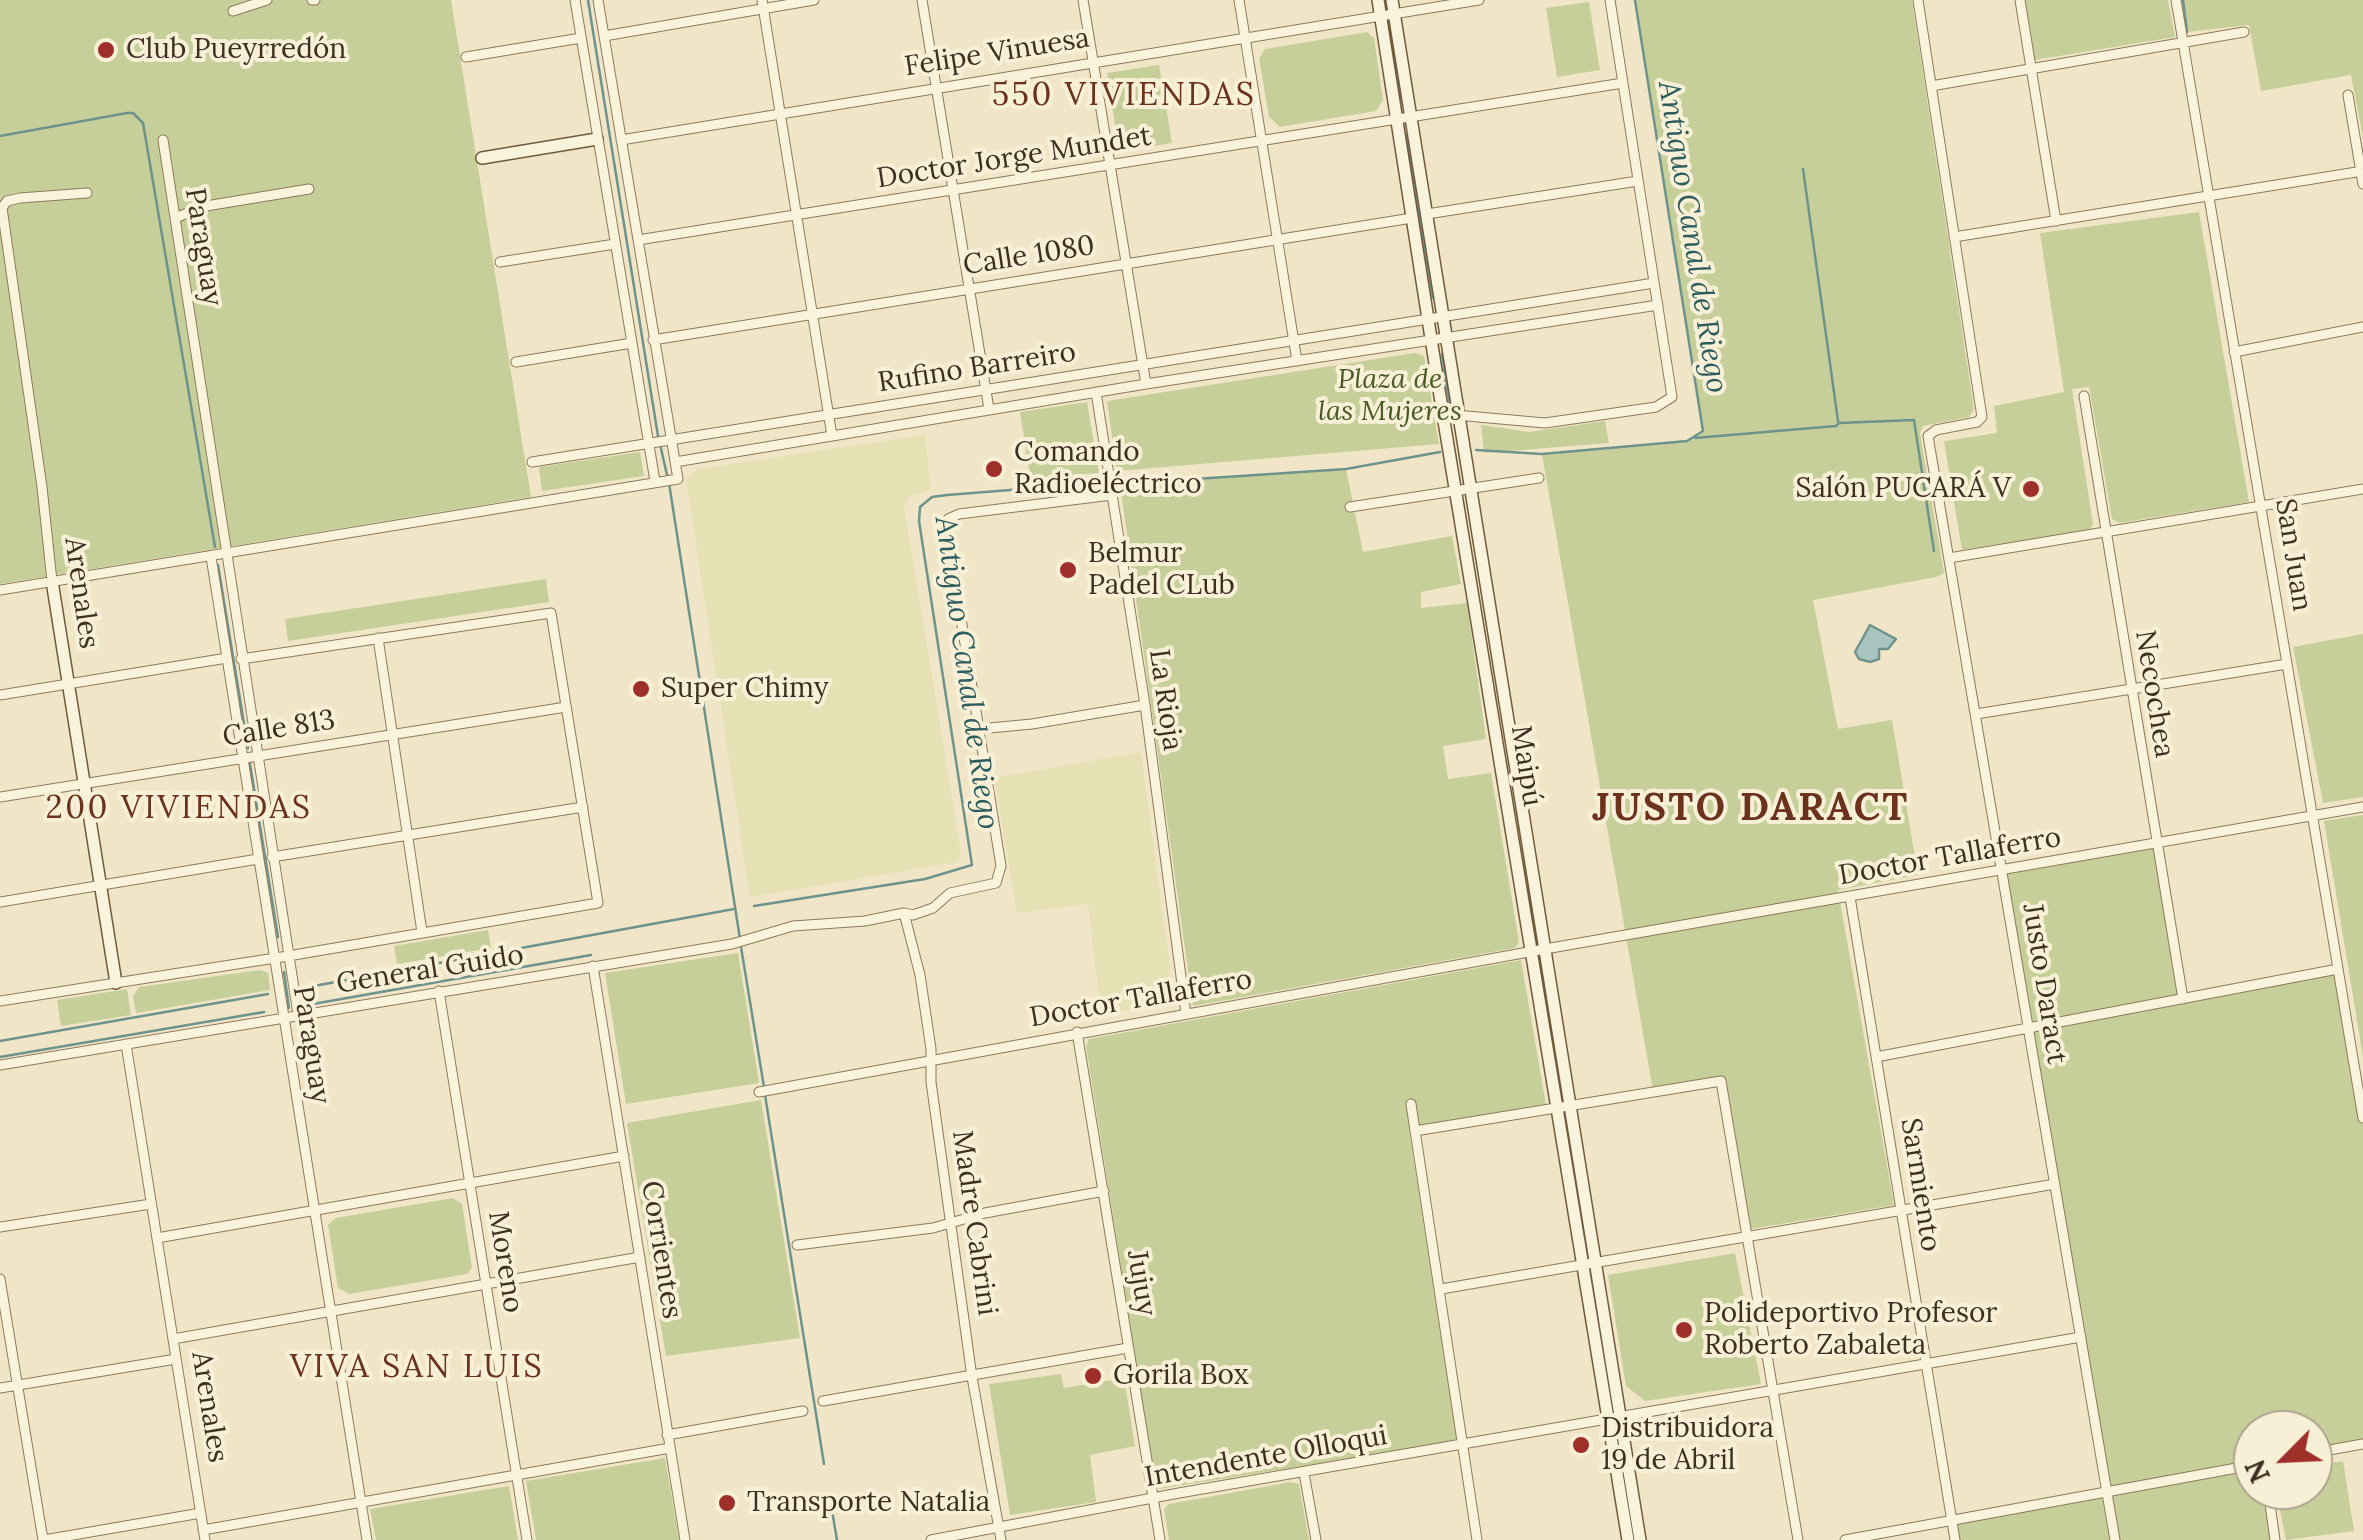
<!DOCTYPE html>
<html>
<head>
<meta charset="utf-8">
<style>
	body { margin:0 }
	#map { position:relative; width:2363px; height:1540px; overflow:hidden; background:#f0e6c7; font-family:Lora,serif }
	canvas { display:block }
	.north { position:absolute; left:2233px; top:1410px; width:100px; height:100px; box-sizing:border-box; background:#f7f0d7; border:2px solid #ada38e; border-radius:50%; rotate:246deg; font-size:28px; font-weight:700; line-height:40px; text-align:center; color:#3d3020 }
	.north::after { content:''; display:block; margin:auto; width:35px; height:45px; background:#9f2f29; clip-path:polygon(50% 0,100% 100%,50% 72%,0 100%) }
</style>
</head>
<body>
<div id="map">
<canvas width="2363" height="1540"></canvas>
<div class="north">N</div>
</div>
<script>
const c = document.querySelector('canvas').getContext('2d');
c.lineJoin = 'round';
function paint(path, color) {
  c.fillStyle = color;
  c.fill(path, 'evenodd');
}
function toPath(rows) {
  const path = new Path2D();
  for (const r of rows) {
    path.moveTo(r[0], r[1]);
    for (let i = 2; i < r.length; i += 2) path.lineTo(r[i], r[i + 1]);
  }
  return path;
}
function stroke(path, color, width, dash) {
  c.strokeStyle = color;
  c.lineWidth = width;
  c.lineCap = dash ? 'butt' : 'round';
  c.setLineDash(dash || []);
  c.stroke(path);
}
function drawText(font, color, halo, rows, align = 'center') {
  c.font = font + ' Lora,serif';
  c.lineWidth = 8;
  c.setLineDash([]);
  c.textBaseline = 'middle';
  c.strokeStyle = halo;
  c.fillStyle = color;
  for (const [text, x, y, turn = 0] of rows) {
    c.save();
    c.translate(x, y);
    c.rotate((+turn || 0) * Math.PI / 180);
    c.textAlign = isNaN(turn) ? turn : align;
    if (halo) c.strokeText(text, 0, 0);
    c.fillText(text, 0, 0);
    c.restore();
  }
}
paint(toPath([
	[925,435,931,489,909,497,904,506,961,854,957,862,750,897,686,479,698,469],
	[1141,752,1174,997,1169,1004,1101,1014,1088,904,1017,913,995,783,1000,777]
]), '#e6e1b4');
paint(toPath([
	[0,0,451,0,531,497,0,584],
	[1636,0,1912,0,1974,409,1969,417,1923,426,1920,433,1944,573,1936,577,1813,600,1838,729,1892,720,1918,875,1838,890,1894,1205,1751,1229,1721,1082,1653,1091,1542,454,1686,441,1703,431],
	[2025,0,2168,0,2175,37,2035,60],
	[2183,0,2363,0,2363,138,2351,75,2261,91,2249,25,2187,32],
	[1589,2,1600,70,1557,77,1546,8],
	[1367,32,1374,38,1383,100,1376,111,1280,127,1269,117,1259,58,1265,49],
	[1159,65,1172,143,1119,152,1107,73],
	[2199,212,2249,502,2119,523,2112,519,2089,387,2072,389,2093,524,2090,530,1962,550,1944,441,1997,433,1994,406,2064,392,2040,233],
	[1415,353,1424,356,1439,444,1117,471,1107,401],
	[1087,402,1099,473,1048,476,1032,488,1020,412],
	[1605,421,1609,443,1484,453,1481,425,1529,432],
	[640,452,644,476,542,491,539,467],
	[1346,469,1363,552,1452,536,1461,584,1421,592,1421,608,1467,603,1486,739,1443,746,1448,779,1491,773,1519,942,1515,948,1193,1006,1120,484],
	[546,579,549,602,288,641,285,619],
	[2363,634,2363,797,2323,803,2293,647],
	[2363,815,2363,1057,2324,821],
	[2157,844,2183,998,2338,969,2363,1118,2363,1443,2313,1453,2313,1430,2253,1430,2253,1490,2268,1490,2275,1540,1955,1540,1952,1522,2107,1492,2003,870],
	[488,930,491,948,397,964,394,946],
	[738,953,759,1083,626,1104,605,973],
	[1521,960,1546,1105,1409,1129,1457,1441,1159,1489,1155,1482,1086,1046,1089,1039],
	[260,970,268,973,270,990,136,1013,133,996,139,987],
	[127,989,131,1015,61,1026,57,1000],
	[761,1100,800,1338,666,1356,627,1123],
	[453,1198,462,1204,472,1268,467,1274,349,1294,338,1288,328,1225,336,1218],
	[1735,1253,1761,1384,1645,1401,1626,1386,1608,1275],
	[1061,1374,1064,1388,1124,1378,1135,1446,1090,1455,1096,1502,1010,1515,989,1384],
	[665,1458,679,1540,536,1540,526,1481],
	[2343,1461,2354,1531,2286,1540,2276,1490,2313,1490,2313,1466],
	[1291,1482,1299,1484,1309,1540,1169,1540,1164,1509,1169,1504],
	[509,1486,518,1540,376,1540,370,1509]
]), '#c6cf9a');
const water = toPath([
	[1870,625,1896,639,1888,649,1879,649,1879,659,1870,662,1859,659,1855,652,1870,625]
]);
paint(water, '#a8c4be');
stroke(water, '#6e938c', 2.5);
stroke(toPath([
	[588,0,658,436],
	[2183,0,2187,32],
	[1390,35,1401,101],
	[1406,135,1433,298],
	[0,136,127,113,133,113,143,123,215,547],
	[1803,169,1838,421],
	[1442,354,1450,406],
	[1695,438,1836,426,1839,423,1914,420,1934,551],
	[660,444,667,475],
	[1476,450,1542,454,1687,441,1703,431,1635,0],
	[669,483,740,939],
	[1120,484,1346,469,1440,452],
	[218,565,248,748],
	[250,764,278,937],
	[754,906,925,879,972,865,919,521,920,507,932,497,947,495,1100,483],
	[741,947,764,1087],
	[284,972,289,1008],
	[303,988,734,909],
	[313,1004,591,955],
	[0,1041,268,994],
	[0,1057,264,1012],
	[765,1095,824,1464],
	[830,1499,837,1540]
]), '#6e938c', 2.5);
const street = toPath([
	[312,0,315,0],
	[575,0,655,481],
	[762,0,832,436],
	[922,0,989,409],
	[1083,0,1146,384],
	[1239,0,1297,361],
	[1918,0,1982,417,1977,422,1936,430,1928,436,2115,1540],
	[2020,0,2056,221],
	[2176,0,2363,1118],
	[233,11,267,0],
	[604,36,814,0],
	[466,57,581,38],
	[1931,86,2244,32],
	[2348,95,2363,184],
	[163,140,298,1014],
	[621,140,1479,0],
	[1427,214,1638,181],
	[176,218,200,207,309,189],
	[1954,237,2363,171],
	[638,240,1623,83],
	[500,262,615,244],
	[653,340,1412,218],
	[2234,352,2363,327],
	[516,362,632,343],
	[1096,392,1145,705,1186,1014],
	[2084,396,2183,999],
	[1456,415,1545,423,1656,407,1672,397,1610,0],
	[532,462,1654,283],
	[675,462,1146,384,1658,305],
	[1350,507,1539,478],
	[211,557,367,1540],
	[1949,558,2363,489],
	[52,581,42,487,2,208,7,201,20,198,87,193],
	[0,590,678,479,598,0],
	[378,638,422,932],
	[0,695,227,658],
	[1976,714,2287,664],
	[979,729,1032,724,1145,705],
	[0,797,566,707],
	[272,857,583,807],
	[1850,897,1955,1540],
	[0,902,258,859],
	[904,913,920,975,931,1049,931,1082,972,1377,1001,1540],
	[593,966,685,1540],
	[439,991,527,1540],
	[0,1001,288,956,598,903,551,613,241,659],
	[1077,1032,1160,1540],
	[126,1044,205,1540],
	[1876,1057,2338,969],
	[0,1065,732,944,793,926,865,921,904,913,913,915,933,908,950,893,996,883,1001,866,946,526,948,519,959,514,1112,495],
	[759,1092,1545,949,2363,807],
	[1411,1104,1477,1540],
	[1415,1131,1721,1081,1798,1540],
	[0,1227,151,1204],
	[157,1238,624,1156],
	[797,1245,933,1228,985,1213,1104,1191],
	[0,1279,43,1540],
	[1441,1289,2055,1184],
	[173,1339,640,1257],
	[0,1388,176,1359],
	[823,1401,1128,1348],
	[667,1435,803,1411],
	[2313,1453,2363,1444],
	[1304,1473,1316,1540],
	[2268,1490,2275,1540],
	[203,1530,670,1448],
	[44,1540,201,1513],
	[931,1540,1179,1493,2081,1337],
	[1845,1540,2253,1465]
]);
const secondary = toPath([
	[1378,0,1443,415,1628,1540],
	[1392,0,1640,1540],
	[482,158,597,139],
	[52,581,116,983]
]);
stroke(street, '#8d795b', 11);
stroke(secondary, '#6f5a3e', 14);
stroke(street, '#faf3db', 9);
stroke(secondary, '#faf3db', 11);
for (const [x, y, r, color] of [
	[106,50,10,"#9f2f29"],
	[994,469,10,"#9f2f29"],
	[2031,489,10,"#9f2f29"],
	[1068,570,10,"#9f2f29"],
	[641,689,10,"#9f2f29"],
	[1684,1330,10,"#9f2f29"],
	[1093,1376,10,"#9f2f29"],
	[1581,1445,10,"#9f2f29"],
	[727,1503,10,"#9f2f29"]
]) {
  const dot = new Path2D();
  dot.arc(x, y, r, 0, 2 * Math.PI);
  c.fillStyle = color;
  c.fill(dot);
  stroke(dot, '#f7f0d7', 4);
}
drawText('28px', '#3d3020', '#f7f0d7', [
	["Club Pueyrredón",126,50],
	["Comando",1014,453],
	["Radioeléctrico",1014,485],
	["Salón PUCARÁ V",2011,489,"right"],
	["Belmur",1088,554],
	["Padel CLub",1088,586],
	["Super Chimy",661,689],
	["Polideportivo Profesor",1704,1314],
	["Roberto Zabaleta",1704,1346],
	["Gorila Box",1113,1376],
	["Distribuidora",1601,1429],
	["19 de Abril",1601,1461],
	["Transporte Natalia",747,1503]
], 'left');
drawText('28px', '#3d3020', '#f7f0d7', [
	["Felipe Vinuesa",997,53,-9],
	["Doctor Jorge Mundet",1014,158,-9],
	["Paraguay",203,247,81],
	["Calle 1080",1029,256,-9],
	["Rufino Barreiro",977,368,-9],
	["San Juan",2293,555,81],
	["Arenales",81,593,82],
	["Necochea",2154,694,81],
	["La Rioja",1165,700,82],
	["Calle 813",279,729,-9],
	["Maipú",1526,766,81],
	["Doctor Tallaferro",1950,857,-10],
	["General Guido",430,970,-9],
	["Justo Daract",2044,984,81],
	["Doctor Tallaferro",1141,999,-10],
	["Paraguay",311,1045,81],
	["Sarmiento",1920,1185,81],
	["Madre Cabrini",974,1223,82],
	["Corrientes",661,1250,81],
	["Moreno",505,1262,81],
	["Jujuy",1141,1283,81],
	["Arenales",209,1407,81],
	["Intendente Olloqui",1266,1457,-10]
]);
drawText('italic 28px', '#4a5a25', '#f7f0d7', [
	["Plaza de",1390,380],
	["las Mujeres",1390,412]
]);
drawText('italic 30px', '#2e5d5d', '#f7f0d7', [
	["Antiguo Canal de Riego",1692,237,81],
	["Antiguo Canal de Riego",966,673,82]
]);
c.letterSpacing = '2.5px';
drawText('32px', '#6b321d', '#f7f0d7', [
	["550 VIVIENDAS",1124,96],
	["200 VIVIENDAS",179,809],
	["VIVA SAN LUIS",417,1368]
]);
c.letterSpacing = '0px';
c.letterSpacing = '2.5px';
drawText('bold 38px', '#6b321d', '#f7f0d7', [
	["JUSTO DARACT",1751,809]
]);
c.letterSpacing = '0px';
</script>
</body>
</html>
